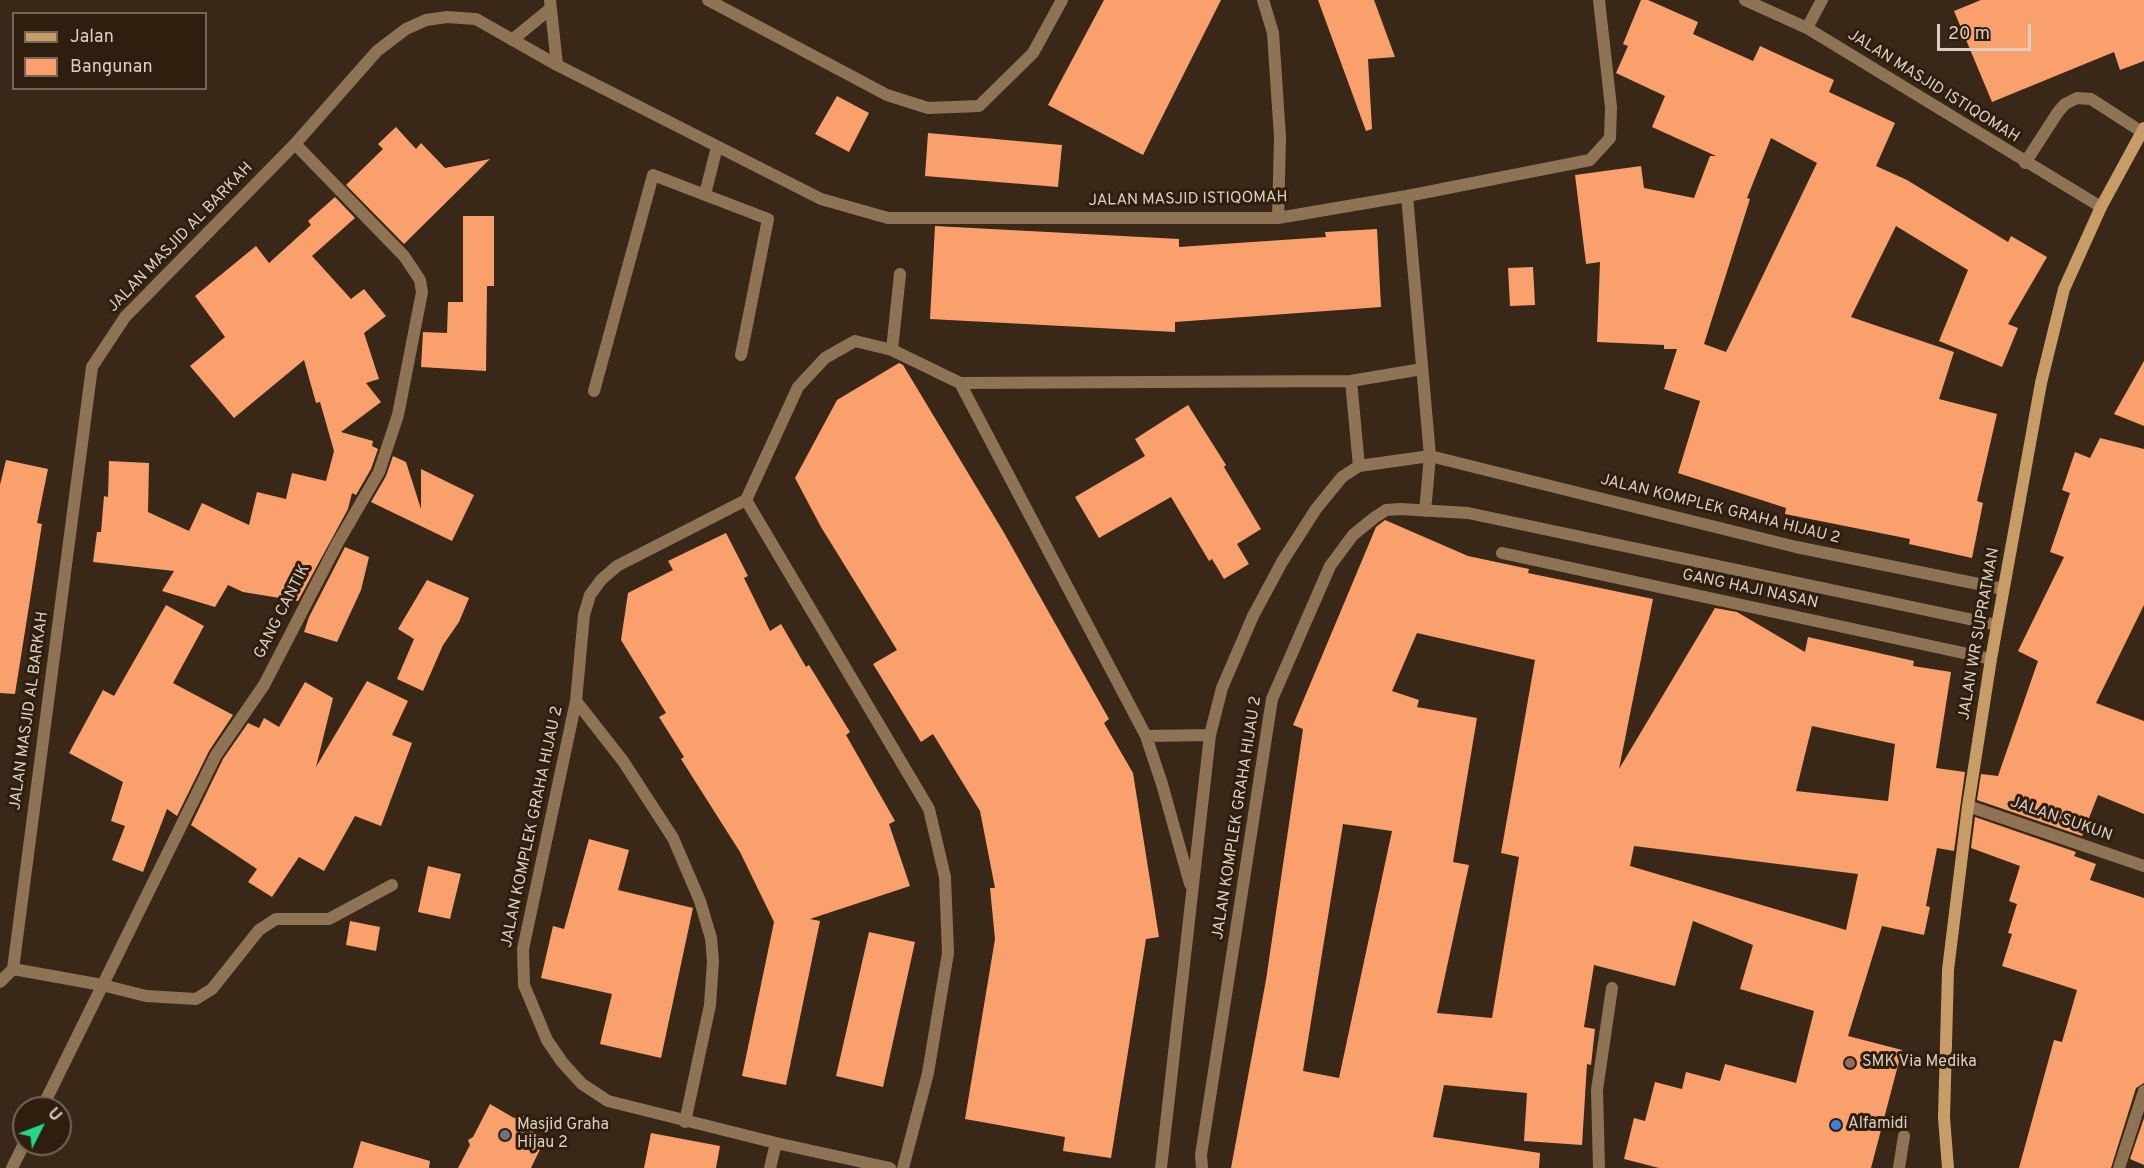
<!DOCTYPE html>
<html>
<head>
<meta charset="utf-8">
<style>
	body { margin:0 }
	#map { position:relative; width:2144px; height:1168px; overflow:hidden; background:#392818; font-family:Overpass,sans-serif }
	canvas { display:block }
	.legend { position:absolute; left:12px; top:12px; width:195px; height:78px; box-sizing:border-box; background:#2f1e0e; border:2px solid #746557; margin:0; padding:8px 10px; list-style:none; font-size:18px; color:#dbcfc5 }
	.legend li { display:flex; align-items:center; gap:12px; height:30px }
	.legend b { width:30px; border:2px solid #746557 }
	.north { position:absolute; left:12px; top:1096px; width:60px; height:60px; box-sizing:border-box; background:#2f1e0e; border:2px solid #746557; border-radius:50%; rotate:48deg; font-size:16px; font-weight:700; line-height:24px; text-align:center; color:#dbcfc5 }
	.north::after { content:''; display:block; margin:auto; width:21px; height:27px; background:#23d886; clip-path:polygon(50% 0,100% 100%,50% 72%,0 100%) }
	.scale { position:absolute; left:1937px; top:24px; width:94px; height:27px; box-sizing:border-box; border:3px solid #dbcfc5; border-top:0; padding-left:8px; font-size:18px; line-height:21px; white-space:nowrap; color:#dbcfc5; -webkit-text-stroke:4px #2f1e0e; paint-order:stroke }
</style>
</head>
<body>
<div id="map">
<canvas width="2144" height="1168"></canvas>
<ul class="legend">
<li><b style="height:8px;background:#c79c67"></b>Jalan</li>
<li><b style="height:16px;background:#faa06c"></b>Bangunan</li>
</ul>
<div class="north">U</div>
<div class="scale">20 m</div>
</div>
<script>
const c = document.querySelector('canvas').getContext('2d');
c.lineJoin = 'round';
function paint(path, color) {
  c.fillStyle = color;
  c.fill(path, 'evenodd');
}
function toPath(rows) {
  const path = new Path2D();
  for (const r of rows) {
    path.moveTo(r[0], r[1]);
    for (let i = 2; i < r.length; i += 2) path.lineTo(r[i], r[i + 1]);
  }
  return path;
}
function stroke(path, color, width, dash) {
  c.strokeStyle = color;
  c.lineWidth = width;
  c.lineCap = dash ? 'butt' : 'round';
  c.setLineDash(dash || []);
  c.stroke(path);
}
function drawText(font, color, halo, rows, align = 'center') {
  c.font = font + ' Overpass,sans-serif';
  c.lineWidth = 6;
  c.setLineDash([]);
  c.textBaseline = 'middle';
  c.strokeStyle = halo;
  c.fillStyle = color;
  for (const [text, x, y, turn = 0] of rows) {
    c.save();
    c.translate(x, y);
    c.rotate((+turn || 0) * Math.PI / 180);
    c.textAlign = isNaN(turn) ? turn : align;
    if (halo) c.strokeText(text, 0, 0);
    c.fillText(text, 0, 0);
    c.restore();
  }
}
paint(toPath([
	[1104,0,1221,0,1143,155,1048,105],
	[1318,0,1374,0,1395,57,1368,59,1372,129,1366,131],
	[1641,0,1648,0,1698,22,1693,34,1753,61,1760,46,1834,80,1829,92,1895,123,1876,166,1907,180,2008,242,2011,236,2047,257,2008,324,2018,328,2002,367,1939,341,1968,270,1896,226,1851,317,1954,352,1939,399,1997,414,1977,501,1983,503,1972,558,1909,544,1910,539,1785,514,1786,508,1678,473,1700,401,1664,389,1677,349,1664,349,1664,345,1597,342,1600,262,1586,264,1575,175,1641,166,1644,188,1694,198,1710,156,1716,156,1652,127,1665,96,1616,73,1628,46,1623,44],
	[1771,138,1817,163,1726,352,1704,344,1750,199,1747,198],
	[1981,0,2144,0,2144,61,2120,70,2114,52,1992,102,1954,11],
	[837,96,869,113,849,152,815,134],
	[396,127,416,149,421,143,445,168,490,159,404,244,346,185,383,149,378,144],
	[928,133,1062,145,1058,187,925,176],
	[335,197,355,218,312,256,351,299,364,289,386,316,364,333,379,379,366,383,381,402,341,432,373,441,372,446,378,449,371,469,356,495,352,493,348,509,298,601,243,592,228,585,215,607,162,591,174,571,93,562,97,532,101,532,104,496,108,497,109,461,149,463,148,512,189,531,202,503,249,525,257,492,286,499,292,473,326,481,334,451,320,402,316,403,304,360,234,418,190,366,225,337,195,296,256,246,269,263,311,225,308,221],
	[463,216,494,216,494,286,487,286,486,371,421,367,423,332,447,333,448,302,463,302],
	[935,226,1179,239,1179,247,1326,237,1325,232,1377,229,1381,307,1175,322,1175,332,930,319],
	[1533,267,1535,305,1510,306,1508,268],
	[2144,361,2144,426,2114,414],
	[899,363,903,365,1003,531,1109,719,1104,723,1133,773,1159,937,1146,939,1111,1158,1063,1151,1065,1137,965,1119,995,939,990,888,995,888,980,811,933,734,921,742,873,664,897,650,821,527,795,478,837,400],
	[1188,405,1226,465,1224,467,1261,529,1237,544,1249,564,1224,579,1212,559,1209,561,1171,497,1099,538,1075,497,1145,456,1135,439],
	[2100,438,2144,449,2144,605,2096,703,2144,721,2144,814,2098,795,2082,836,1977,800,1981,774,1998,776,2038,661,2018,651,2064,557,2050,552,2070,493,2062,490,2075,452,2090,458],
	[393,456,406,462,421,509,421,469,474,495,452,541,371,502,386,476],
	[6,460,48,469,37,523,42,524,15,694,0,693,0,485],
	[1385,520,1468,556,1529,569,1528,573,1653,599,1619,769,1715,608,1737,612,1805,652,1808,637,1914,661,1913,666,1951,672,1936,768,1965,772,1954,851,1937,848,1926,906,1930,907,1924,935,1882,926,1848,1036,1902,1050,1871,1168,1659,1168,1624,1159,1634,1118,1645,1121,1655,1082,1682,1089,1686,1072,1720,1081,1725,1064,1796,1083,1814,1011,1740,989,1753,945,1693,921,1675,986,1594,965,1584,1027,1595,1029,1591,1065,1587,1064,1582,1145,1524,1141,1527,1093,1444,1085,1433,1137,1540,1153,1539,1168,1231,1168,1266,980,1303,729,1293,725,1376,527],
	[1417,633,1535,660,1501,853,1519,857,1492,1018,1437,1013,1469,865,1453,862,1477,718,1417,707,1419,700,1392,691],
	[1812,726,1895,744,1888,801,1796,791],
	[1343,824,1392,831,1339,1078,1303,1071],
	[1634,846,1858,874,1846,930,1630,866],
	[726,533,748,576,744,578,770,631,781,624,806,667,809,665,850,732,846,735,895,821,889,824,910,886,810,919,820,921,786,1085,742,1076,774,922,740,852,681,759,684,757,659,717,666,713,621,640,628,593,673,570,668,561],
	[345,547,369,557,361,590,337,642,304,632,309,617],
	[427,580,469,598,459,622,443,645,423,691,397,679,414,639,398,629],
	[166,605,204,626,173,683,233,715,209,751,177,816,167,809,143,872,112,860,125,826,111,821,123,782,69,753,103,690,114,696],
	[367,681,408,701,392,735,412,743,381,826,355,816,324,871,299,857,272,897,248,882,257,869,191,825,223,759,248,723,259,728,264,718,279,727,305,682,333,698,316,767],
	[1975,817,2076,852,2074,856,2096,864,2090,880,2144,898,2144,1083,2136,1088,2111,1168,2019,1168,2054,1040,2062,1042,2077,990,2002,966,2012,934,2008,933,2017,904,2009,901,2020,866,1971,848],
	[589,839,629,850,618,890,693,908,661,1058,600,1044,612,994,541,978,553,926,564,929],
	[428,866,461,874,450,919,418,912],
	[350,921,380,927,376,951,346,945],
	[869,932,915,942,883,1087,836,1076],
	[490,1104,514,1118,526,1116,530,1130,545,1139,531,1168,458,1168,470,1145,468,1140,473,1137],
	[2144,1118,2144,1165,2130,1159],
	[651,1133,720,1146,716,1168,644,1168],
	[361,1141,430,1161,429,1168,353,1168]
]), '#faa06c');
stroke(toPath([
	[2025,163,2058,112,2065,104,2077,98,2091,99,2142,132],
	[1899,1168,1904,1136]
]), '#8e7454', 12);
stroke(toPath([
	[550,0,557,65],
	[708,0,887,95,928,108,979,106,1033,53,1062,0],
	[1263,0,1273,33,1280,137,1278,218],
	[1745,0,1807,28,2101,207],
	[1807,28,1822,0],
	[512,40,550,9],
	[705,194,717,147],
	[1407,196,1430,456,1425,511],
	[892,350,900,274],
	[1351,381,1359,466],
	[960,383,1146,736,1162,784,1190,884],
	[594,391,653,175,768,219,741,355],
	[746,500,929,809,945,877,948,953,928,1073,903,1168],
	[1502,553,1991,659],
	[576,701,623,761,673,838,700,901,711,938,713,961,710,1005,685,1122],
	[1146,736,1210,735],
	[1968,806,2144,866],
	[13,969,102,985,146,996,196,999,212,989,259,930,276,919,329,919,392,885],
	[0,982,13,969,92,367,125,317,295,144,377,51,406,29,426,20,447,17,476,19,557,65,821,199,888,218,1278,218,1407,196,1590,160,1610,138,1611,107,1599,0],
	[42,1108,216,755,264,685,337,544,379,472,398,415,422,292,420,280,404,256,295,144],
	[12,1168,24,1144],
	[770,1168,776,1143],
	[890,1168,776,1143,608,1101,582,1084,562,1062,547,1040,524,985,523,949,576,701,584,615,590,595,601,580,617,566,746,500,798,387,825,358,855,341,892,350,960,383,1351,381,1422,369],
	[1161,1168,1210,735,1222,688,1253,616,1282,562,1316,509,1342,477,1359,466,1430,456,1796,547,2003,589],
	[1202,1168,1201,1155,1272,699,1330,566,1353,535,1374,518,1386,510,1400,509,1468,513,1997,625],
	[1599,1168,1597,1090,1612,988],
	[2119,1168,2144,1091]
]), '#8e7454', 12);
stroke(toPath([
	[1948,1168,1944,1118,1948,970,1968,806,1991,659,2041,383,2064,289,2101,207,2144,128]
]), '#c79c67', 12);
for (const [x, y, r, color] of [
	[1850,1063,6,"#8d6e63"],
	[1836,1125,6,"#3f7fe0"],
	[505,1135,6,"#6b7280"]
]) {
  const dot = new Path2D();
  dot.arc(x, y, r, 0, 2 * Math.PI);
  c.fillStyle = color;
  c.fill(dot);
  stroke(dot, '#2f1e0e', 2);
}
drawText('16px', '#dbcfc5', '#2f1e0e', [
	["JALAN MASJID ISTIQOMAH",1933,87,32],
	["JALAN MASJID ISTIQOMAH",1188,200,-1],
	["JALAN MASJID AL BARKAH",181,238,-46],
	["JALAN KOMPLEK GRAHA HIJAU 2",1720,510,14],
	["GANG HAJI NASAN",1750,590,12],
	["GANG CANTIK",283,612,-63],
	["JALAN WR SUPRATMAN",1980,634,-80],
	["JALAN MASJID AL BARKAH",30,711,-82],
	["JALAN KOMPLEK GRAHA HIJAU 2",1238,818,-81],
	["JALAN SUKUN",2061,820,19],
	["JALAN KOMPLEK GRAHA HIJAU 2",533,827,-78]
]);
drawText('16px', '#dbcfc5', '#2f1e0e', [
	["SMK Via Medika",1862,1063],
	["Alfamidi",1848,1125],
	["Masjid Graha",517,1126],
	["Hijau 2",517,1144]
], 'left');
</script>
</body>
</html>
